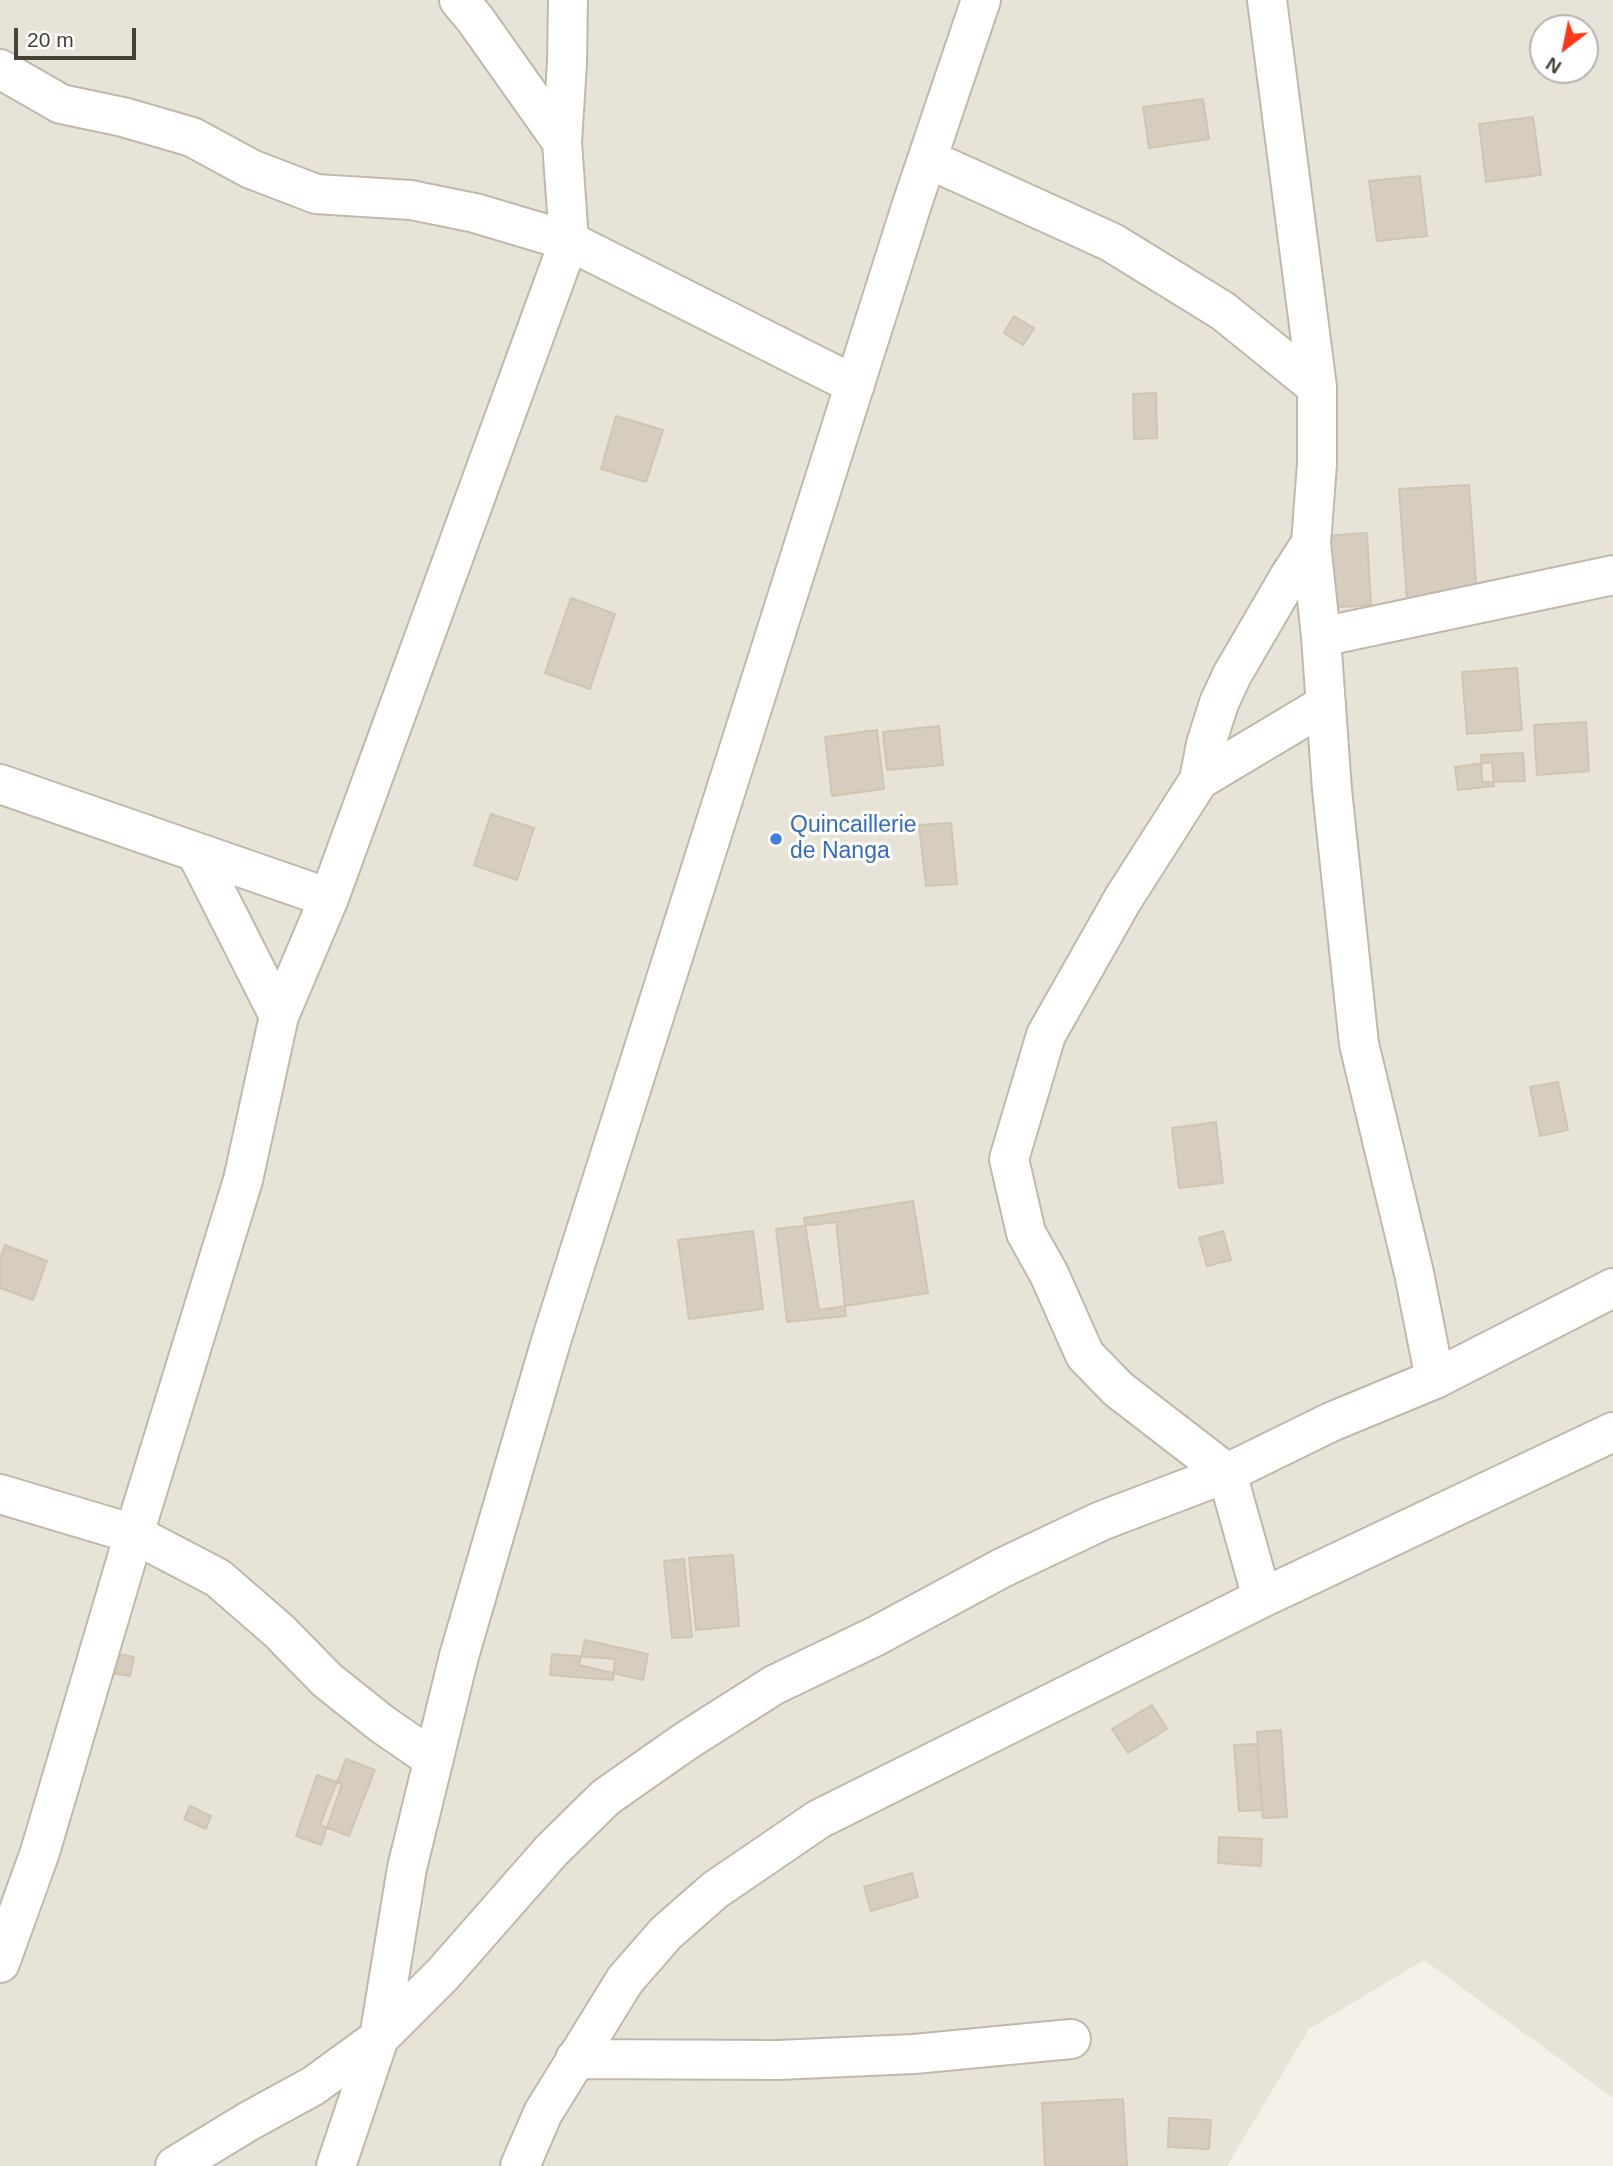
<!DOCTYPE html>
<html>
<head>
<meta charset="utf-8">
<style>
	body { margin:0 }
	#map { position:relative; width:1613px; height:2166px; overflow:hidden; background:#f4f1e9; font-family:Arial,sans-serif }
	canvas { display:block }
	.north { position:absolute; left:1529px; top:14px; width:70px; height:70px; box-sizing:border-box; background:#fff; border:2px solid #b6b3af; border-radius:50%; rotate:212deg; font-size:19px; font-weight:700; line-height:28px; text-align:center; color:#484137 }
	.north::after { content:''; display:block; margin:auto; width:24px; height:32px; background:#fb3919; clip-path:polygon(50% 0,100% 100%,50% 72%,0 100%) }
	.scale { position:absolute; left:14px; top:28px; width:122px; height:32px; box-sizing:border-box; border:4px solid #484137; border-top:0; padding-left:9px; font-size:21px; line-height:24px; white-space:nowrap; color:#484137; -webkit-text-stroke:5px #fff; paint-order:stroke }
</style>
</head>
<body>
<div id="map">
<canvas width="1613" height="2166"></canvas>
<div class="north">N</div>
<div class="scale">20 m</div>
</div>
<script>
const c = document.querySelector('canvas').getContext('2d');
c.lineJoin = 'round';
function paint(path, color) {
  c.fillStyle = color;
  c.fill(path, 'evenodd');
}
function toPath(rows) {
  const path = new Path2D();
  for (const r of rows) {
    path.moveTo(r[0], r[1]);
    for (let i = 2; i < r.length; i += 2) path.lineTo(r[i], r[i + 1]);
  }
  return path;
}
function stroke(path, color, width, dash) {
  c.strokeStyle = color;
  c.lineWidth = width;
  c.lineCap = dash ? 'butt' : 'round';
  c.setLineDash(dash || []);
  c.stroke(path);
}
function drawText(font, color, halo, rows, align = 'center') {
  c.font = font + ' Arial,sans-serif';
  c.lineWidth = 6;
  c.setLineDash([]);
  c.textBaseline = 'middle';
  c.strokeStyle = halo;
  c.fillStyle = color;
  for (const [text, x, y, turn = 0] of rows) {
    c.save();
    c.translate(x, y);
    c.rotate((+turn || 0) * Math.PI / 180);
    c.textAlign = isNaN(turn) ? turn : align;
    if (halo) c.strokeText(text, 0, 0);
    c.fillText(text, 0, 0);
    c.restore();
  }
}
paint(toPath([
	[0,0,1613,0,1613,2098,1424,1960,1309,2029,1227,2166,0,2166],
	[1543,28,1585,28,1585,70,1543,70]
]), '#e8e3d7');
const building = toPath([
	[1203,99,1209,139,1149,148,1143,107,1203,99],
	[1533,117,1541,175,1486,182,1479,124,1533,117],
	[1420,176,1427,236,1377,241,1369,181,1420,176],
	[1014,316,1034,328,1023,345,1004,333,1014,316],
	[1156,393,1157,438,1134,439,1133,394,1156,393],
	[616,416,663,430,646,482,601,469,616,416],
	[1469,485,1478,609,1408,614,1399,489,1469,485],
	[1367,533,1371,605,1328,608,1323,536,1367,533],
	[571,598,615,614,590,689,545,673,571,598],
	[1517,668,1522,730,1467,734,1462,672,1517,668],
	[1586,722,1589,771,1537,775,1534,725,1586,722],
	[939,726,943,765,887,770,883,732,939,726],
	[877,730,884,789,832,796,825,737,877,730],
	[1523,753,1525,781,1482,782,1481,755,1523,753],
	[1492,762,1494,786,1458,790,1455,767,1492,762],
	[491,814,534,828,517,880,474,865,491,814],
	[951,823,957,884,926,886,919,825,951,823],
	[1558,1082,1568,1130,1540,1136,1530,1087,1558,1082],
	[1216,1122,1223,1183,1179,1188,1172,1128,1216,1122],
	[913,1201,928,1293,819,1310,804,1218,913,1201],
	[836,1222,846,1316,787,1322,776,1229,836,1222],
	[753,1231,763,1309,689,1319,678,1240,753,1231],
	[1223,1231,1231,1260,1207,1266,1199,1238,1223,1231],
	[5,1245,47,1261,33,1300,0,1288,0,1258,5,1245],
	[733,1555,739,1626,696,1630,689,1558,733,1555],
	[684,1559,692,1637,672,1638,664,1561,684,1559],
	[585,1640,648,1654,643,1680,579,1665,585,1640],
	[107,1652,134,1657,130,1676,104,1672,107,1652],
	[552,1654,615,1659,613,1680,550,1675,552,1654],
	[1152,1705,1167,1729,1128,1753,1112,1729,1152,1705],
	[1281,1730,1287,1817,1263,1818,1257,1732,1281,1730],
	[1257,1744,1262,1810,1239,1811,1234,1745,1257,1744],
	[346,1759,375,1770,349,1836,320,1825,346,1759],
	[317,1775,342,1784,321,1845,296,1836,317,1775],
	[190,1806,211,1816,206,1829,184,1819,190,1806],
	[1219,1837,1262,1839,1261,1866,1218,1863,1219,1837],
	[912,1873,918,1897,871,1911,864,1887,912,1873],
	[1123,2099,1127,2166,1045,2166,1042,2103,1123,2099],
	[1169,2118,1211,2120,1209,2149,1168,2147,1169,2118]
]);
paint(building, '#d6cdbe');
stroke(building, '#d1c4b1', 2);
const minor = toPath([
	[459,0,475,19,562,142],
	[1267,0,1317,387],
	[0,69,61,104,123,117,192,137,251,169,316,194,411,200,475,213,569,241,855,385],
	[928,159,1111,242,1223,311,1317,387,1317,464,1311,543,1321,637,1332,790,1359,1044,1414,1273,1435,1379],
	[1321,637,1613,575],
	[1199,780,1326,704],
	[0,784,329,898],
	[196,852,279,1016],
	[0,1494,134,1534,218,1578,279,1631,327,1680,382,1724,433,1759],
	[1262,1598,1227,1473,1118,1389,1085,1355,1049,1274,1026,1233,1009,1159,1046,1035,1123,899,1199,780,1206,744,1219,703,1232,675,1289,577,1311,543],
	[0,1963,40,1852,134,1534,243,1180,279,1016,329,898,569,241,562,142,567,63,568,0],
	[575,2059,778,2060,914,2054,1071,2039],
	[175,2166,249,2121,313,2086,379,2038,443,1974,551,1851,606,1797,686,1741,774,1685,876,1636,1002,1568,1101,1521,1227,1473,1331,1422,1435,1379,1613,1288],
	[336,2166,379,2038,407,1868,459,1656,551,1341,912,204,981,0],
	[520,2166,543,2113,625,1980,666,1933,715,1890,819,1819,1262,1598,1613,1432]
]);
stroke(minor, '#c0b9ab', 42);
stroke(minor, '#fff', 38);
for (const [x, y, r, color] of [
	[776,839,7,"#3f7fe0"]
]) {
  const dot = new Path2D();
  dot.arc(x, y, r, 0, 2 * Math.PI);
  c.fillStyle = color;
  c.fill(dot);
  stroke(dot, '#fff', 2.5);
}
drawText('23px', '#366cbe', '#fff', [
	["Quincaillerie",790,826],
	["de Nanga",790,852]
], 'left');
</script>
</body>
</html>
